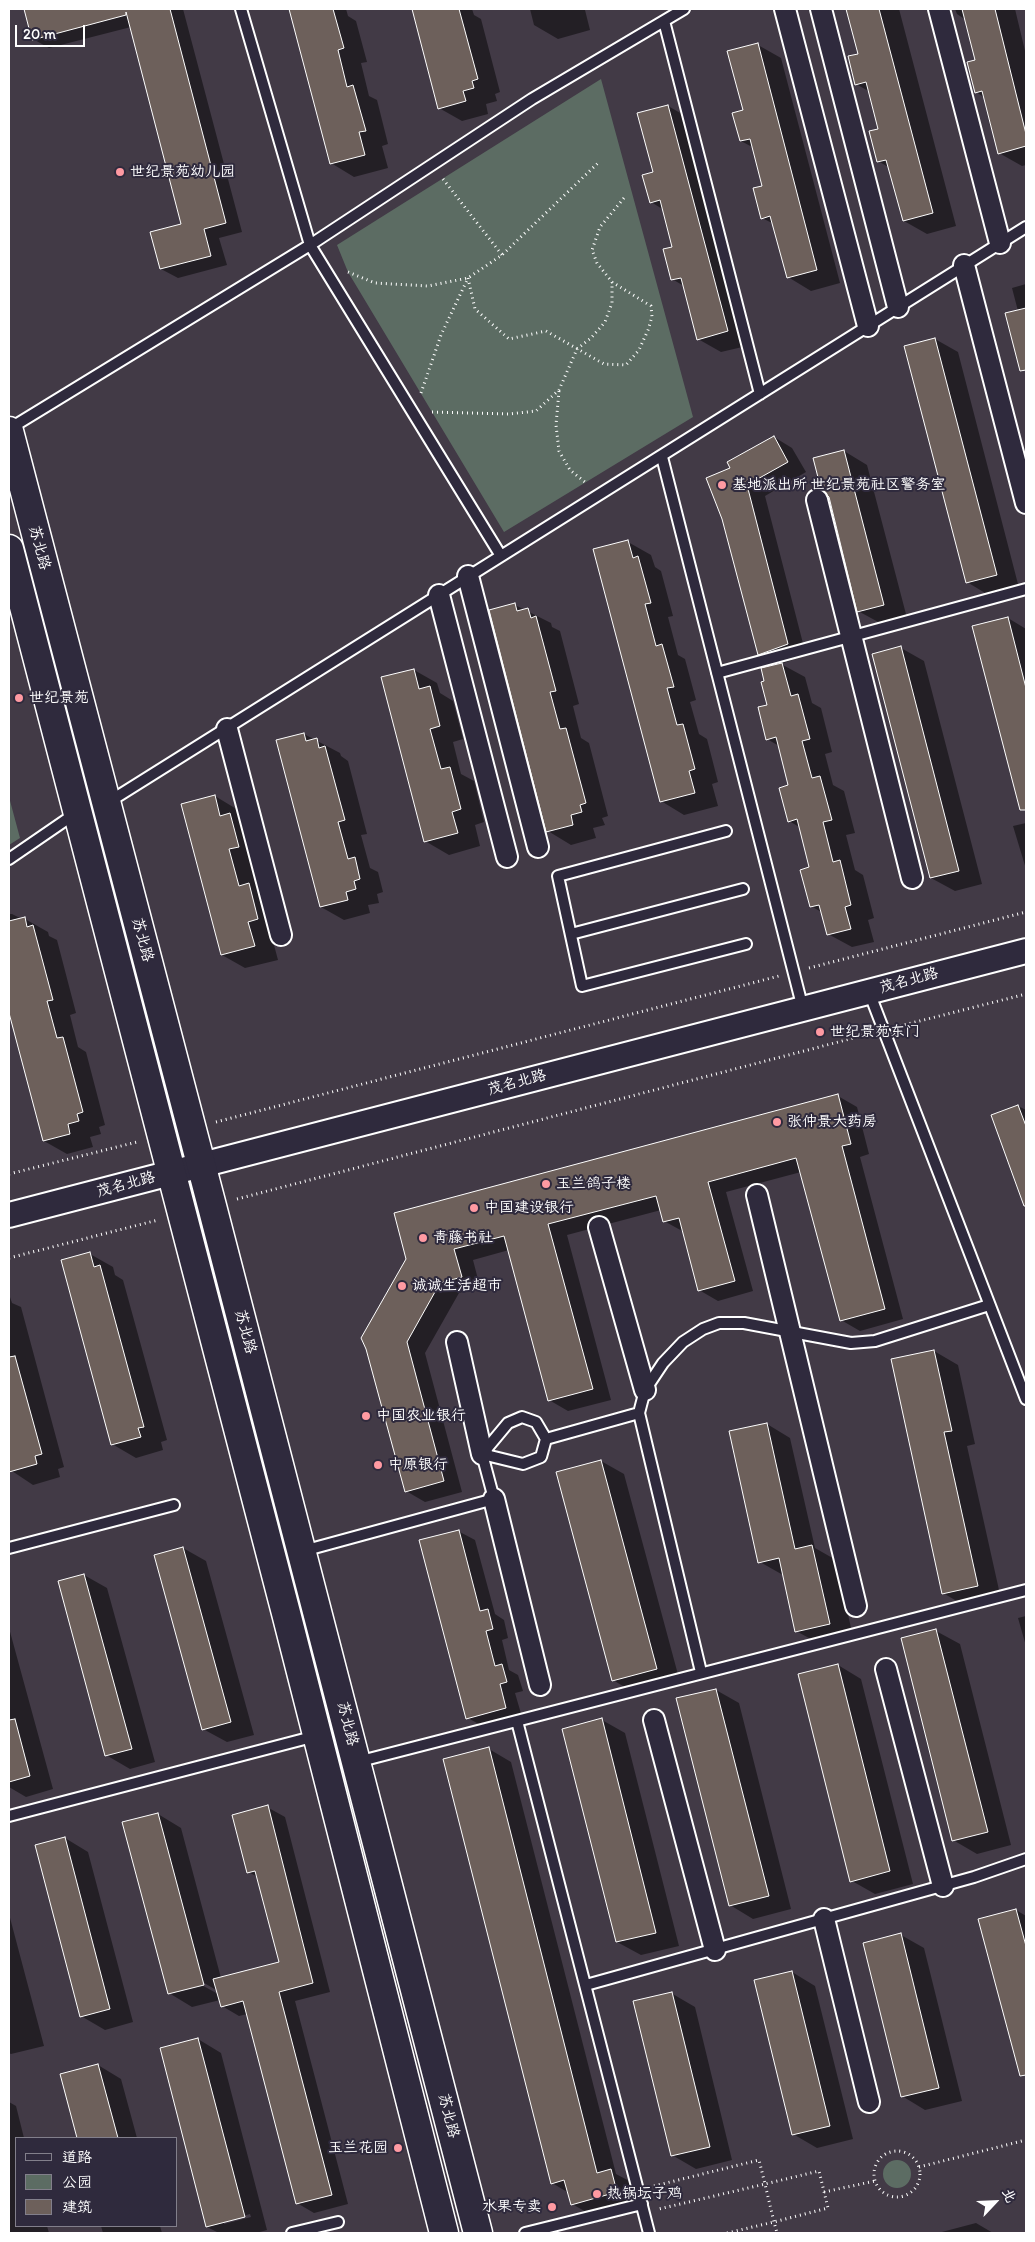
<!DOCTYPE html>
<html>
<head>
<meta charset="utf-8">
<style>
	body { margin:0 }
	#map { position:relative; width:1035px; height:2242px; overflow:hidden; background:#423a46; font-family:Itim,"LXGW WenKai TC",sans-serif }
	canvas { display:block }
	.frame { position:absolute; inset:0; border:10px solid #fff; pointer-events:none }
	.legend { position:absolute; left:15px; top:2137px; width:162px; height:90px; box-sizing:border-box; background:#2f2a3d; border:1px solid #827f8b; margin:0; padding:6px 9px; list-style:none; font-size:15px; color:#fff }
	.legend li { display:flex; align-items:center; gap:10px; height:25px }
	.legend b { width:25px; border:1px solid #827f8b }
	.north { position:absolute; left:970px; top:2177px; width:50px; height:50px; -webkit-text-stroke:4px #2f2a3d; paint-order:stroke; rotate:65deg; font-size:14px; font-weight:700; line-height:20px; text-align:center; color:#fff }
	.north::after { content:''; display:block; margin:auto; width:18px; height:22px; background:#fff; clip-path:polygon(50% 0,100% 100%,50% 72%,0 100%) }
	.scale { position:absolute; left:15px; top:25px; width:70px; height:22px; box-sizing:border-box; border:2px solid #fff; border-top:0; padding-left:6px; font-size:15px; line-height:18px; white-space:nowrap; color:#fff; -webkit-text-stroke:4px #2f2a3d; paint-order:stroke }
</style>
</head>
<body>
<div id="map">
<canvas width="1035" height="2242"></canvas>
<div class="frame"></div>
<ul class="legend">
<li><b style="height:6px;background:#2f2a3d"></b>道路</li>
<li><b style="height:14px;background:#5c6c63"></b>公园</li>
<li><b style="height:14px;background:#6d605b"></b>建筑</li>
</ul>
<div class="north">北</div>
<div class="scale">20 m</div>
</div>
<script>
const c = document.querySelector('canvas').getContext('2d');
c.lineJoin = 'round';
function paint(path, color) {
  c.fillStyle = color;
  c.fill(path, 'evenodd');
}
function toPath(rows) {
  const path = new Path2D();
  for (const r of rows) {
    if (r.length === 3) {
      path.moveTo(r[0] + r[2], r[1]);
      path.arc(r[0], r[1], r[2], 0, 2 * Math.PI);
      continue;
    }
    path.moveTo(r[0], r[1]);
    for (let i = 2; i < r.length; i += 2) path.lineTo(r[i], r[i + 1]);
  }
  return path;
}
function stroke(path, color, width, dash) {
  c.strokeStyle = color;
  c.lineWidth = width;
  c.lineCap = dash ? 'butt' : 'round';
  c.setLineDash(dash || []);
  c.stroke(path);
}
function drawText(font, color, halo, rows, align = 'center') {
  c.font = font + ' Itim,"LXGW WenKai TC",sans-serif';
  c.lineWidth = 4;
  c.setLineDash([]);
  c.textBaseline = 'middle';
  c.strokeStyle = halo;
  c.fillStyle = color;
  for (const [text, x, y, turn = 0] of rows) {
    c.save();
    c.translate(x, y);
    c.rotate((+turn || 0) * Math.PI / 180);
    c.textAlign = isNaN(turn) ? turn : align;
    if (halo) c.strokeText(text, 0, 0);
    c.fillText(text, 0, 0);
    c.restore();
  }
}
paint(toPath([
	[601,79,693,417,504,532,348,272,337,245],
	[9,797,20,838,9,845],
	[897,2174,14]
]), '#5c6c63');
paint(toPath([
	[25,9,183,9,242,232,219,238,227,265,178,278,161,269,183,225,131,27,49,48,33,39],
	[290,9,346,9,348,16,356,21,367,62,361,63,369,96,377,100,388,144,382,146,388,168,354,177,331,163],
	[413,9,472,9,474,15,481,19,500,92,495,94,497,101,486,104,488,114,462,121,439,108],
	[530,9,588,9,585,10,590,30,558,39,534,25],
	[847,9,899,9,956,226,927,234,904,221,890,168,878,161,879,130,870,92,856,84,860,55],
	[955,9,1015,9,1026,55,1026,165,1022,166,999,153,985,98,976,92,976,61,966,20,957,14],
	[758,45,781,58,840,283,811,291,788,277,774,224,762,218,764,187,754,148,741,141,744,111],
	[668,106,691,119,751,345,721,352,698,339,684,286,672,279,674,248,664,210,651,202,654,173],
	[1026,284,1026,348,1013,340,1018,311,1012,288],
	[935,339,958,352,1019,588,990,596,967,582],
	[774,437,792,448,806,472,765,496,806,655,781,664,805,677,812,703,821,708,832,752,825,754,833,785,844,791,855,833,846,835,855,870,863,875,874,918,868,920,874,942,852,947,828,934,823,913,811,906,811,868,801,828,789,821,790,786,779,746,767,739,769,706,778,665,759,654,732,469],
	[844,451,867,465,907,618,882,624,858,611],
	[628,542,651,555,655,567,661,571,673,616,668,617,678,655,685,659,696,700,690,702,699,734,707,739,718,782,712,784,718,806,684,815,661,801],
	[515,605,551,623,552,627,560,631,579,704,573,706,581,738,589,743,608,816,602,818,605,825,593,828,596,838,571,845,548,831],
	[1008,618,1026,629,1026,786,1013,778],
	[901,648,924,661,982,884,955,891,931,878],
	[414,670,437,683,440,693,453,701,463,739,453,742,461,774,474,781,484,822,475,825,480,846,449,855,425,841],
	[304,734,340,753,341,756,348,761,367,834,361,835,370,868,378,872,383,892,377,894,379,903,368,905,370,913,344,920,321,907],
	[215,796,238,810,278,960,245,968,222,955],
	[1026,823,1026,869,1013,826],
	[9,914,12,914,22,919,25,919,48,932,49,936,57,940,76,1013,70,1015,78,1047,86,1052,105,1125,99,1127,101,1134,90,1137,93,1147,67,1154,44,1141,9,1008],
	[838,1096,857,1107,869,1154,860,1157,903,1319,860,1331,841,1320,801,1172,726,1192,753,1291,718,1301,699,1290,684,1232,664,1221,661,1210,567,1235,611,1400,568,1411,549,1400,509,1250,473,1260,480,1287,459,1293,425,1353,462,1492,425,1502,406,1491,407,1259],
	[1018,1106,1026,1110,1026,1209,992,1115],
	[90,1254,113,1267,115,1275,123,1280,167,1440,161,1442,163,1450,136,1458,112,1444],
	[9,1294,12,1303,21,1307,64,1467,58,1469,60,1477,33,1485,9,1469],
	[934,1351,958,1365,975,1444,967,1446,1001,1599,967,1607,943,1593],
	[767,1424,790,1438,815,1548,836,1560,853,1637,820,1644,796,1631,783,1575,760,1562],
	[601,1461,624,1474,680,1682,636,1694,613,1680],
	[458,1531,475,1540,495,1614,504,1620,508,1638,502,1640,509,1670,518,1675,523,1691,515,1693,522,1717,484,1727,468,1718],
	[183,1548,206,1561,254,1735,227,1742,203,1729],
	[84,1575,107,1588,155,1762,130,1769,106,1755],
	[1026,1616,1026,1646,1018,1618],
	[9,1628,53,1789,26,1797,9,1787],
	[936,1631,960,1644,1011,1845,977,1854,953,1840],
	[838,1665,861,1679,913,1884,875,1894,852,1881],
	[716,1690,739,1703,791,1909,753,1919,730,1905],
	[602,1720,625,1733,679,1946,641,1955,617,1942],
	[489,1749,511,1762,616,2174,633,2183,639,2205,595,2217,572,2204,569,2193,552,2183],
	[267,1807,285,1817,330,1992,295,2001,348,2204,314,2213,297,2203,247,2014,239,2016,222,2006,220,2000,192,2007,169,1993,158,1814,181,1828,221,1978,281,1963,258,1877,248,1872],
	[199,1980,218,1991,218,1994,198,1983],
	[65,1838,88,1852,133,2022,105,2030,81,2016],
	[1016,1910,1026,1916,1026,2075,1021,2072],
	[9,1914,44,2046,11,2054,9,2053],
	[901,1935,924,1948,962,2101,925,2110,902,2096],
	[792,1972,815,1986,853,2139,817,2148,793,2134],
	[671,1993,695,2007,732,2160,696,2169,672,2155],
	[198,2039,221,2053,267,2230,256,2233,219,2233,207,2227],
	[250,2214,251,2217,224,2224,224,2221],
	[98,2065,121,2079,137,2138,78,2138,62,2075],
	[9,2102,16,2106,24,2138,16,2138,16,2226,47,2226,49,2233,9,2233],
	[976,2223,993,2233,938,2233],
	[101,2226,160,2226,162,2233,103,2233]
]), '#0007');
const building = toPath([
	[24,9,170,9,226,223,204,229,211,256,160,269,150,232,181,224,126,12,126,15,32,40,24,9],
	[289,9,333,9,344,48,338,50,347,87,353,85,366,131,359,132,365,155,330,164,289,9],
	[412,9,459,9,478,79,472,81,474,88,463,91,466,101,438,109,412,9],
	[846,9,879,9,933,213,903,221,886,160,877,162,869,131,878,129,866,82,855,85,848,56,858,54,846,9],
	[962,9,995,9,1026,134,1026,146,998,154,982,91,975,93,967,62,975,60,962,9],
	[758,43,817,270,787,278,770,216,761,219,753,188,762,186,750,139,740,141,732,113,743,110,727,51,758,43],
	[668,105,728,331,697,340,681,278,671,280,663,249,672,247,660,200,650,203,642,175,653,172,637,113,668,105],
	[1026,308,1026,370,1020,371,1005,313,1026,308],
	[935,338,997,575,966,583,904,346,935,338],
	[774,436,788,462,747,485,788,644,758,655,722,519,706,478,730,468,727,462,774,436],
	[844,450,884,605,857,612,829,497,821,489,813,458,844,450],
	[628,540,633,558,638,556,651,603,645,604,656,646,662,644,674,687,667,688,677,725,683,724,695,769,689,771,695,793,660,802,593,549,628,540],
	[515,603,517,611,528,608,531,618,536,616,556,691,550,692,560,729,566,728,586,803,580,805,582,812,571,815,573,825,546,832,489,610,515,603],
	[1008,617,1026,688,1026,810,1020,810,972,626,1008,617],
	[901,646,959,871,930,878,872,654,901,646],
	[782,663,791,696,798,694,810,739,802,741,812,778,820,776,832,820,823,822,833,862,840,860,851,905,845,907,851,929,827,935,819,905,810,907,800,870,809,867,797,819,788,822,779,788,788,785,776,737,766,740,758,707,767,705,761,682,764,681,761,668,782,663],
	[414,669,419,689,430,686,440,726,430,729,441,769,450,767,461,809,452,812,458,833,424,842,381,677,414,669],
	[304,733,306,741,317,738,319,748,325,746,345,820,338,822,348,859,355,857,360,879,354,881,356,889,346,892,348,900,320,907,276,740,304,733],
	[215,795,220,816,230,813,239,847,229,849,239,886,249,883,258,919,248,922,255,946,221,955,181,804,215,795],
	[25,917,27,927,33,925,53,1000,47,1001,57,1038,63,1037,83,1112,77,1114,79,1121,68,1124,70,1134,43,1141,9,1013,9,921,25,917],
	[838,1094,851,1144,842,1146,885,1309,840,1321,796,1158,708,1182,735,1281,698,1291,679,1218,663,1222,656,1196,548,1224,593,1389,548,1401,504,1236,454,1249,462,1277,440,1283,407,1342,444,1481,405,1492,366,1349,361,1338,406,1259,394,1213,838,1094],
	[1018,1105,1026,1126,1026,1206,1024,1206,991,1115,1018,1105],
	[90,1252,94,1267,100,1265,144,1427,138,1428,141,1437,111,1445,61,1260,90,1252],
	[934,1350,952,1431,944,1432,978,1586,942,1594,891,1359,934,1350],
	[15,1356,42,1454,35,1456,37,1464,9,1472,9,1357,15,1356],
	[767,1423,795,1549,812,1545,830,1624,795,1632,779,1558,758,1563,729,1431,767,1423],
	[601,1460,657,1669,612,1681,556,1472,601,1460],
	[459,1530,480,1611,488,1609,493,1629,486,1631,495,1666,502,1664,507,1682,500,1684,506,1708,466,1719,419,1540,459,1530],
	[183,1547,231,1722,202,1730,154,1555,183,1547],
	[84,1574,132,1749,105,1756,58,1581,84,1574],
	[936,1629,988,1832,952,1841,901,1638,936,1629],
	[838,1664,890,1871,850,1882,798,1674,838,1664],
	[716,1689,769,1896,729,1906,676,1698,716,1689],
	[602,1718,656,1933,616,1942,562,1729,602,1718],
	[15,1719,30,1776,9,1782,9,1720,15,1719],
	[489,1747,597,2173,611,2169,617,2192,571,2205,564,2180,551,2184,443,1759,489,1747],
	[268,1805,313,1983,279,1992,332,2195,296,2204,243,2001,221,2007,213,1979,279,1962,255,1871,247,1873,232,1815,268,1805],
	[158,1813,204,1985,168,1994,122,1822,158,1813],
	[65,1837,110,2009,80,2017,35,1845,65,1837],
	[1016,1909,1026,1946,1026,2075,1020,2076,978,1919,1016,1909],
	[901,1933,939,2088,901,2097,863,1943,901,1933],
	[792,1971,830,2126,792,2135,754,1980,792,1971],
	[672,1992,710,2147,671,2156,633,2001,672,1992],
	[198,2038,245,2217,206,2227,160,2048,198,2038],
	[98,2064,118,2138,77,2138,60,2074,98,2064]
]);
paint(building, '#6d605b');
stroke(building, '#fff', 1);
const service = toPath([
	[241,9,310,245,501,556],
	[664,21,760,394],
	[9,429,310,245,532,99,684,9],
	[662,457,803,1009],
	[717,673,1026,589],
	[107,803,1026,227],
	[726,831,558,876,582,986,746,944],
	[9,859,76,813],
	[571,934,743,889],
	[869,992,1026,1399],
	[483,1453,508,1423,522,1417,536,1422,546,1439],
	[482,1454,523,1464,541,1457,546,1439,639,1413],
	[9,1548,174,1505],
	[303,1551,494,1499,482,1454],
	[701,1672,639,1413,645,1390,663,1363,683,1342,703,1329,719,1323,744,1323,851,1343,875,1341,989,1305],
	[517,1721,649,2233],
	[357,1762,1026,1590],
	[9,1816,316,1736],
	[586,1985,974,1877,1026,1859],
	[292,2233,338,2222],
	[525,2233,642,2204]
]);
const minor = toPath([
	[785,9,868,326],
	[821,9,898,307],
	[939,9,1000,243],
	[964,265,1026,503],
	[817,500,912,878],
	[468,576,538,847],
	[439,595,507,857],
	[227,729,281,935],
	[757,1195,856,1606],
	[599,1227,645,1390],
	[457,1342,482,1454],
	[494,1499,540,1685],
	[886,1669,943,1886],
	[654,1720,715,1950],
	[824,1919,869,2102]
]);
const tertiary = toPath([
	[9,1215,1026,951]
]);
const secondary = toPath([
	[9,431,212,1206,478,2233],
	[9,549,286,1613,444,2233]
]);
stroke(service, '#fff', 14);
stroke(minor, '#fff', 24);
stroke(tertiary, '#fff', 28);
stroke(secondary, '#fff', 31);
stroke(toPath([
	[443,179,502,255],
	[348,272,375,283,428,286,468,278,502,255,598,163],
	[468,278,475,309,509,339,546,331,604,364,626,365,639,350,648,330,652,317,651,306,612,282,597,263,592,250,600,227,624,198],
	[559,391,556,425,559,451,570,470,585,482],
	[421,393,441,335,468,278],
	[432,412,509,414,536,411,559,390,577,349,591,338,605,322,612,303,612,282],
	[809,968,1026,912],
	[900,1026,1026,994],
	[216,1122,779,976],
	[9,1174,137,1142],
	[237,1199,869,1034],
	[9,1258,158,1220],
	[897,2174,23],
	[919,2167,1026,2140],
	[654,2186,759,2160,765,2184,659,2209],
	[824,2192,875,2181],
	[727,2233,774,2222,828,2208,819,2171,765,2184,774,2222,777,2233]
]), '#fff', 3, [1, 4]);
stroke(service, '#2f2a3d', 10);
stroke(minor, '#2f2a3d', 20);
stroke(tertiary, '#2f2a3d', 24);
stroke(secondary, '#2f2a3d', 28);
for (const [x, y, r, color] of [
	[120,172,5,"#ff9aa2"],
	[722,485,5,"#ff9aa2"],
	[19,698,5,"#ff9aa2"],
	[820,1032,5,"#ff9aa2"],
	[777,1122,5,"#ff9aa2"],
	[546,1184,5,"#ff9aa2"],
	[474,1208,5,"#ff9aa2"],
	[423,1238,5,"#ff9aa2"],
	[402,1286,5,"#ff9aa2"],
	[366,1416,5,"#ff9aa2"],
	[378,1465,5,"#ff9aa2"],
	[398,2148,5,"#ff9aa2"],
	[597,2194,5,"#ff9aa2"],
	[552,2207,5,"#ff9aa2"]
]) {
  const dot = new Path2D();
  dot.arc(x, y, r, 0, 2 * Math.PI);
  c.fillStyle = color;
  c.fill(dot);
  stroke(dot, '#2f2a3d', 2);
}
drawText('15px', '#fff', '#2f2a3d', [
	["世纪景苑幼儿园",130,172],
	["基地派出所 世纪景苑社区警务室",732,485],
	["世纪景苑",29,698],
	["世纪景苑东门",830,1032],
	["张仲景大药房",787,1122],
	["玉兰鸽子楼",556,1184],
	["中国建设银行",484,1208],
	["青藤书社",433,1238],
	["诚诚生活超市",412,1286],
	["中国农业银行",376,1416],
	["中原银行",388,1465],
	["玉兰花园",388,2148,"right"],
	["热锅坛子鸡",607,2194],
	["水果专卖",542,2207,"right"]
], 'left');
drawText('15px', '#fff', '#2f2a3d', [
	["苏北路",39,548,75],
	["苏北路",142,940,75],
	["茂名北路",909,981,-15],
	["茂名北路",517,1083,-15],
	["茂名北路",126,1185,-15],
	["苏北路",245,1332,75],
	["苏北路",347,1724,76],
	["苏北路",448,2116,76]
]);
</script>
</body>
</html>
